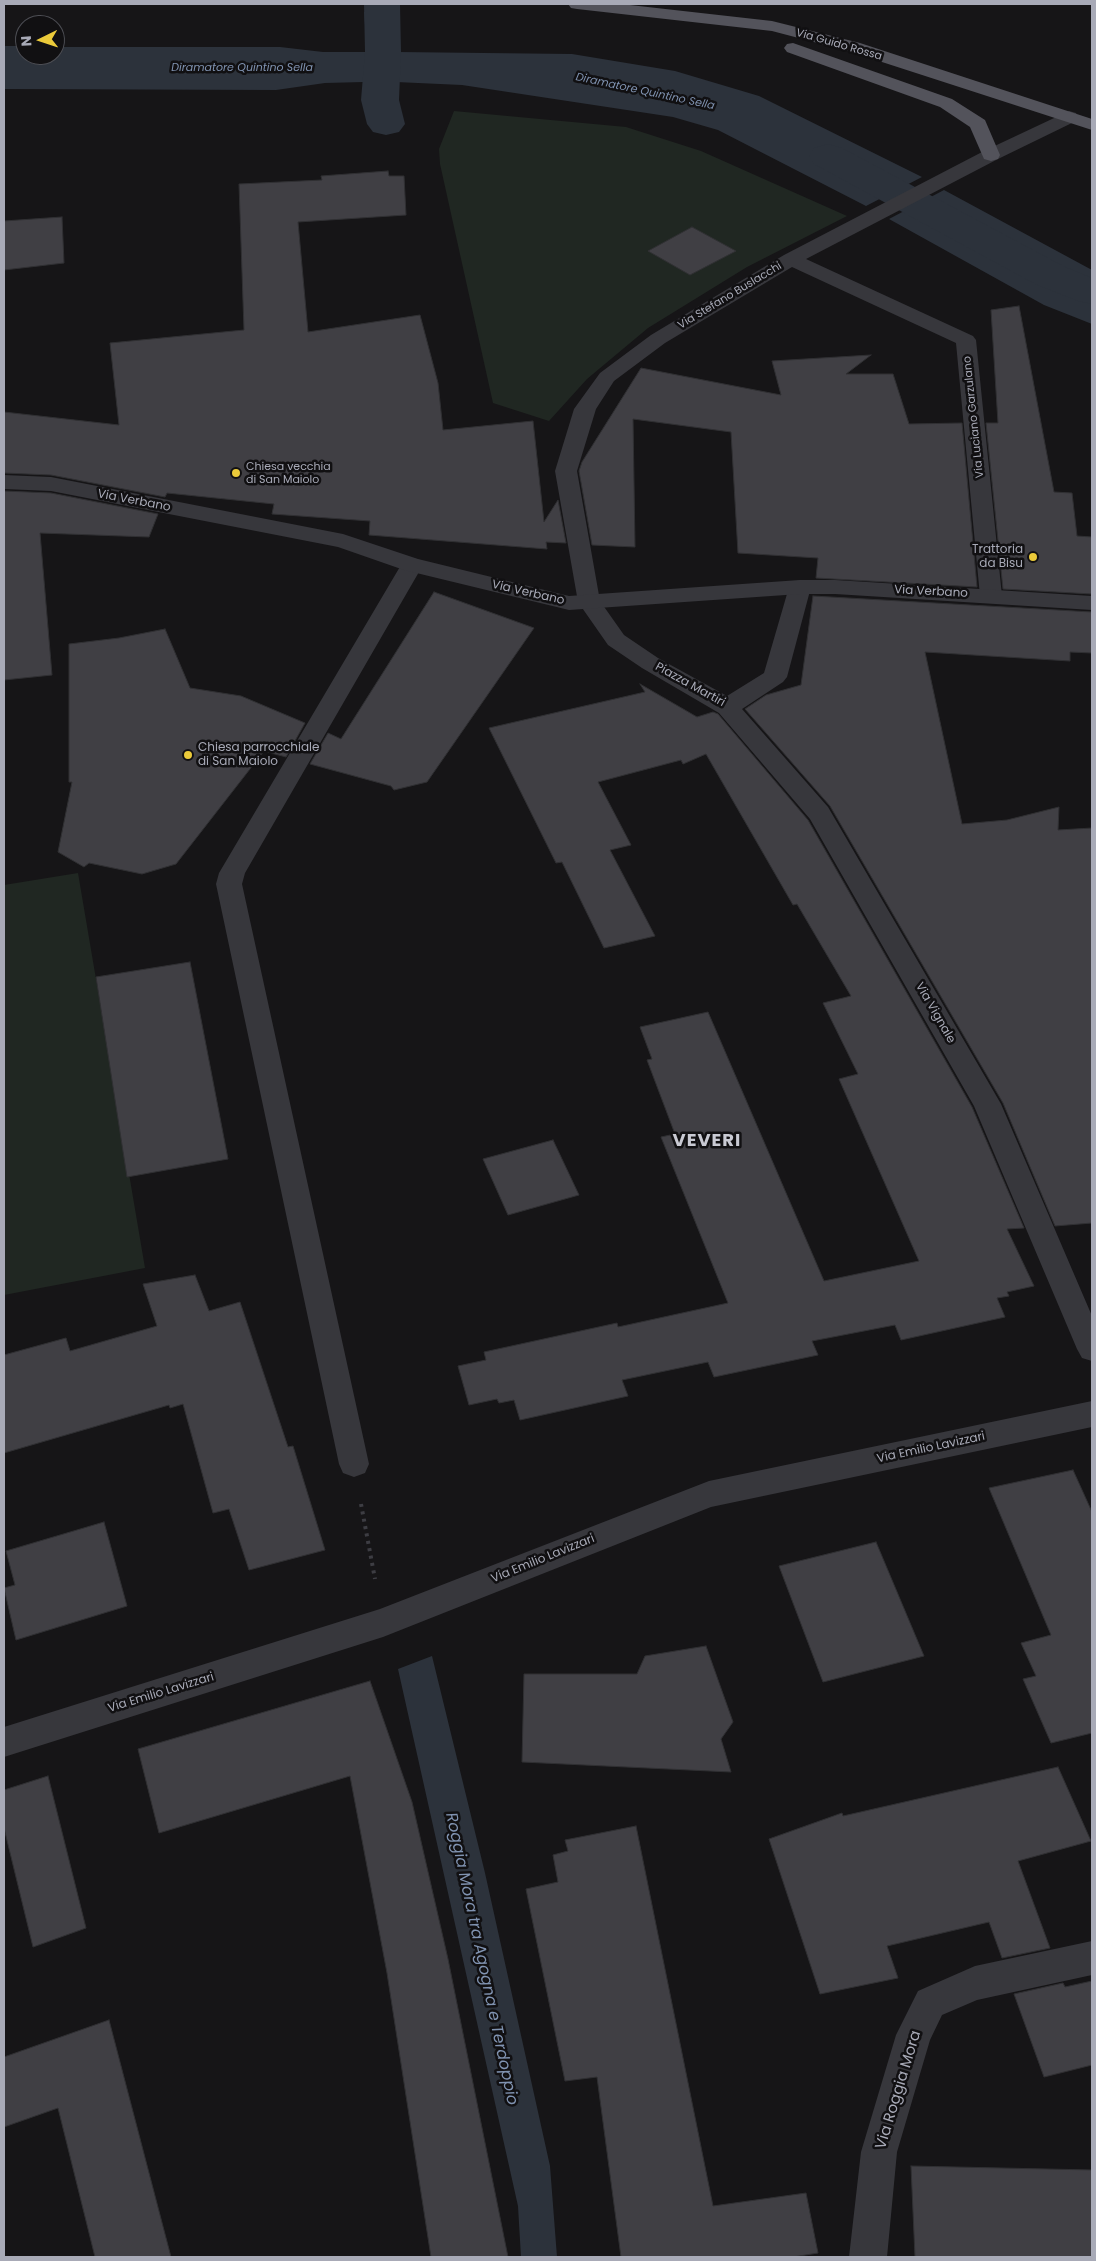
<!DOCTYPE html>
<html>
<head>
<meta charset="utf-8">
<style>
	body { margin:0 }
	#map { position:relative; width:1096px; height:2261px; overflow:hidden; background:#161517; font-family:Poppins,sans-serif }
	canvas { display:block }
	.frame { position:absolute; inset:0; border:5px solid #a8aab7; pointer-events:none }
	.north { position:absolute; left:15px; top:15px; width:50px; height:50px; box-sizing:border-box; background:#111012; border:1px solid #4d4e54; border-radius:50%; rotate:266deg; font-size:14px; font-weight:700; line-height:20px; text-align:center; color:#a8aab7 }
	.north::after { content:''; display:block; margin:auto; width:18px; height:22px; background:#ebca3a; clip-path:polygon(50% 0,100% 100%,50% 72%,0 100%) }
</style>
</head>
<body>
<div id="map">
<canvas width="1096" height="2261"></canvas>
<div class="frame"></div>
<div class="north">N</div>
</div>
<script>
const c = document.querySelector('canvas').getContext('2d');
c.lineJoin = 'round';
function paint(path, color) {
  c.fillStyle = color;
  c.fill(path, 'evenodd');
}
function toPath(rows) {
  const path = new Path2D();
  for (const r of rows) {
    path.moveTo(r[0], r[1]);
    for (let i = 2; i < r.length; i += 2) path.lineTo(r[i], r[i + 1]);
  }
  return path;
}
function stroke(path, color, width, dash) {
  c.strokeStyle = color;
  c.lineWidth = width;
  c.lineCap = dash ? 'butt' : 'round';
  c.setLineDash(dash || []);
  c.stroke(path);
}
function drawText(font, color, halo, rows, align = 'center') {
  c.font = font + ' Poppins,sans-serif';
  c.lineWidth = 5;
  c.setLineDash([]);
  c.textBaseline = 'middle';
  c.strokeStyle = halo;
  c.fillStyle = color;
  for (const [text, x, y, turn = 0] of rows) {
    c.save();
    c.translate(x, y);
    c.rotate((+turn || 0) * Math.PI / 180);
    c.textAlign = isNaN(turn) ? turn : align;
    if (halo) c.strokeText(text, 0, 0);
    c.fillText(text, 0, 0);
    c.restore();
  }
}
paint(toPath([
	[454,111,626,127,701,151,847,216,747,267,648,328,587,379,549,421,493,403,440,164,439,149],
	[78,873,145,1268,4,1295,4,885]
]), '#202722');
paint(toPath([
	[364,12,395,12,398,52,572,54,675,71,759,96,922,177,866,206,718,130,673,117,462,85,396,82,400,122,374,124,363,102,364,82,325,83,276,90,4,89,4,46,25,46,25,55,55,55,55,47,280,47,323,52,367,52],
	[944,190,1092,270,1092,324,1044,305,889,219],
	[432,1656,485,1873,550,2166,557,2257,521,2257,518,2206,398,1669]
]), '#2c323b');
paint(toPath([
	[367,52,398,52,396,82,364,82]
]), '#161517');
paint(toPath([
	[364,4,400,4,401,52,399,100,405,124,399,132,386,135,373,132,367,124,361,100,365,52,364,4],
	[828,144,842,148,1063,266,1092,278,1092,304,1078,301,1035,284,814,164,809,156,814,148,828,144]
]), '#2c323b');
const building = toPath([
	[388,171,389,176,404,176,406,215,298,222,308,332,420,315,438,383,443,430,533,421,544,522,558,500,566,543,546,542,547,549,369,535,370,521,272,514,274,504,167,493,165,497,51,475,4,473,4,412,119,425,110,343,244,330,239,184,322,180,321,176,388,171],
	[62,217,64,263,4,270,4,221,62,217],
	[692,227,736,251,690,275,648,251,692,227],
	[1019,306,1054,492,1072,493,1077,536,1092,537,1092,594,1003,589,986,423,998,423,991,310,1019,306],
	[871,355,846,374,893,374,909,424,962,423,977,587,816,578,818,558,738,553,731,432,633,419,635,547,592,545,579,471,582,462,641,368,781,395,772,361,871,355],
	[4,491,51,493,158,514,149,537,40,533,52,675,4,680,4,491],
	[434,592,534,628,427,782,394,790,391,786,310,764,328,733,341,739,434,592],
	[813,596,1092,612,1092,653,1070,652,1070,661,925,652,962,824,1007,820,1059,807,1058,830,1092,828,1092,1223,1055,1226,1003,1103,830,806,745,709,766,695,801,685,813,596],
	[165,629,190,688,241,696,305,723,286,757,264,751,176,864,142,874,89,863,84,867,58,852,72,782,69,782,69,644,119,638,165,629],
	[640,684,697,717,713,712,718,714,808,820,972,1107,1024,1228,1007,1229,1034,1286,1007,1292,1009,1296,997,1298,1005,1317,901,1340,895,1325,812,1341,818,1355,714,1377,708,1362,622,1380,628,1396,520,1420,514,1400,499,1403,497,1399,469,1405,458,1366,486,1360,484,1352,617,1323,618,1327,728,1303,661,1137,675,1134,647,1060,652,1059,640,1027,708,1012,824,1281,919,1261,839,1079,858,1074,823,1003,851,996,797,904,793,905,706,754,683,764,681,760,598,782,631,845,610,850,655,936,604,948,562,862,556,863,489,728,645,692,640,684],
	[190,962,228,1159,127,1177,96,977,190,962],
	[553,1140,579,1195,508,1215,483,1159,553,1140],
	[195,1275,209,1311,240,1302,288,1447,293,1446,325,1550,249,1570,229,1509,213,1513,183,1404,170,1408,169,1405,4,1453,4,1355,66,1338,70,1351,157,1326,143,1284,195,1275],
	[1073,1470,1092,1512,1092,1733,1051,1743,1023,1679,1036,1676,1021,1643,1051,1635,989,1488,1073,1470],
	[104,1522,127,1606,16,1640,4,1588,15,1585,6,1551,104,1522],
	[876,1542,924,1656,823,1682,779,1566,876,1542],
	[706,1646,733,1722,721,1739,731,1772,522,1762,524,1674,637,1674,645,1656,706,1646],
	[370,1681,412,1802,448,1959,508,2257,431,2257,387,1973,350,1776,159,1833,138,1749,370,1681],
	[1058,1767,1091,1841,1018,1861,1050,1948,1002,1958,989,1922,887,1946,898,1978,820,1994,769,1839,842,1813,843,1816,1058,1767],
	[48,1776,86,1928,33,1947,4,1828,4,1790,48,1776],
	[636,1826,713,2206,806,2193,818,2253,793,2257,621,2257,597,2077,565,2081,526,1889,558,1882,553,1855,568,1851,565,1840,636,1826],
	[1092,1981,1092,2065,1044,2077,1014,1994,1063,1983,1065,1987,1092,1981],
	[109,2020,171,2257,95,2257,58,2108,4,2127,4,2057,109,2020],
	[911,2166,1092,2170,1092,2257,915,2257,911,2166]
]);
paint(building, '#403f44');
stroke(building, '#303033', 1);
stroke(toPath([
	[361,1504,375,1579]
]), '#3d3d43', 4, [3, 4.5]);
paint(toPath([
	[1069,111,1076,113,1078,117,1076,121,998,159,806,259,973,336,976,340,1002,596,999,601,991,603,983,601,980,596,956,343,792,267,665,343,614,381,596,409,577,471,600,601,624,635,658,658,727,696,764,673,789,587,792,582,800,580,808,582,811,587,787,677,783,682,742,709,828,807,1001,1104,1092,1316,1092,1361,1082,1358,1077,1349,974,1106,810,819,719,713,642,668,608,645,578,602,555,471,574,409,600,373,651,335,784,255,984,151,1069,111],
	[412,558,420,560,423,565,245,873,242,884,369,1464,365,1473,354,1477,343,1473,339,1464,216,884,219,873,401,565,404,560,412,558],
	[1092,1401,1092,1427,711,1507,383,1637,4,1757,4,1727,380,1609,709,1481,1092,1401],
	[1092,1941,1092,1975,977,2000,942,2015,930,2040,897,2152,887,2257,849,2257,861,2152,896,2035,918,1991,975,1966,1092,1941]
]), '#37373c');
paint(toPath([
	[4,475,51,477,343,534,418,559,569,596,800,580,835,580,1092,596,1092,610,835,594,800,594,569,610,404,570,338,547,51,491,4,489,4,475]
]), '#37373c');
paint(toPath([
	[568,4,621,4,772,21,860,43,1092,119,1092,130,848,51,772,31,577,9,571,8,568,4],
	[793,43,952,99,985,120,1000,155,998,159,991,161,984,159,970,127,940,107,787,52,784,48,787,44,793,43]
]), '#53535b');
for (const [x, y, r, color] of [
	[236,473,5,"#ebca3a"],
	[1033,557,5,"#ebca3a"],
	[188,755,5,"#ebca3a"]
]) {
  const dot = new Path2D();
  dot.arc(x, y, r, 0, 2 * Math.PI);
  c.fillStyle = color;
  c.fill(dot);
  stroke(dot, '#111012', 2);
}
drawText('11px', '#a8aab7', '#111012', [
	["Via Guido Rossa",839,45,16],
	["Via Stefano Buslacchi",730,296,-31],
	["Via Luciano Garzulano",974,417,-96]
]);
drawText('italic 11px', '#8093b1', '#111012', [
	["Diramatore Quintino Sella",242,68],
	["Diramatore Quintino Sella",645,92,12]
]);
drawText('11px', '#a8aab7', '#111012', [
	["Chiesa vecchia",246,467],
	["di San Maiolo",246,480]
], 'left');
drawText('12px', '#a8aab7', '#111012', [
	["Via Verbano",134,501,11],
	["Via Verbano",931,592,3],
	["Via Verbano",528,593,13],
	["Piazza Martiri",690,685,29],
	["Via Vignale",935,1013,60],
	["Via Emilio Lavizzari",931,1448,-12],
	["Via Emilio Lavizzari",543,1559,-22],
	["Via Emilio Lavizzari",161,1693,-17]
]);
drawText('12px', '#a8aab7', '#111012', [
	["Trattoria",1023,550],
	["da Bisu",1023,564],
	["Chiesa parrocchiale",198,748,"left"],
	["di San Maiolo",198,762,"left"]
], 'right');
drawText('15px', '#a8aab7', '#111012', [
	["Via Roggia Mora",899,2090,-73]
]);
drawText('italic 16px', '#8093b1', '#111012', [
	["Roggia Mora tra Agogna e Terdoppio",481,1959,78]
]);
c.letterSpacing = '1px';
drawText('bold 18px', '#c9cad3', '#111012', [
	["VEVERI",707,1141]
]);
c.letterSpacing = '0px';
</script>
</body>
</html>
